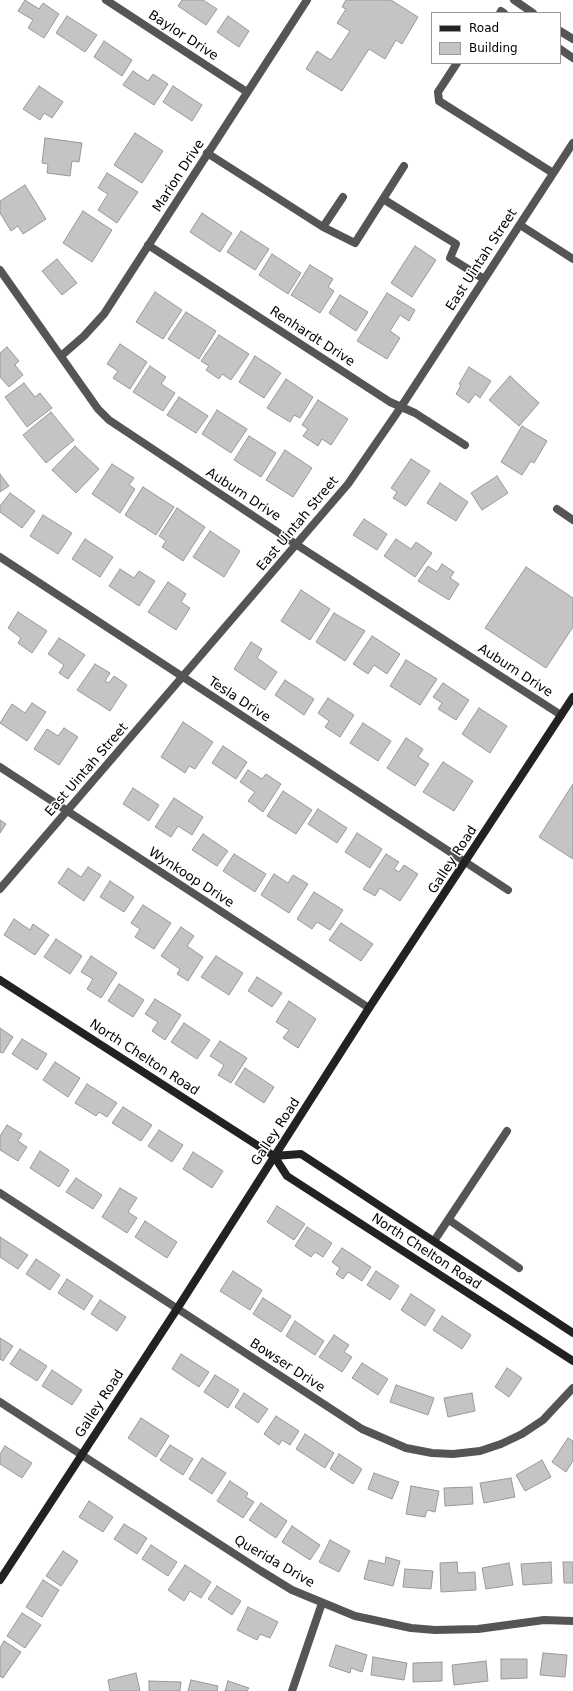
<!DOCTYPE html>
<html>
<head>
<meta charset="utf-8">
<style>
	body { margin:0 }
	#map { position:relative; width:573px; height:1691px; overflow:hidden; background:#fff; font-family:"DejaVu Sans",sans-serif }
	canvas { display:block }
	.legend { position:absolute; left:431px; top:12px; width:130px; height:52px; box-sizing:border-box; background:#fff; border:1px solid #999; margin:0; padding:5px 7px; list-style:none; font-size:12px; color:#000 }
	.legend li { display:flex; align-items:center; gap:8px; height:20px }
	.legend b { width:20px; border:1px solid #999 }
</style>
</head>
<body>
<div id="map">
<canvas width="573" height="1691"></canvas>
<ul class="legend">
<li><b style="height:5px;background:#222"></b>Road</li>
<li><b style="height:11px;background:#c4c4c4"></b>Building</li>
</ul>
</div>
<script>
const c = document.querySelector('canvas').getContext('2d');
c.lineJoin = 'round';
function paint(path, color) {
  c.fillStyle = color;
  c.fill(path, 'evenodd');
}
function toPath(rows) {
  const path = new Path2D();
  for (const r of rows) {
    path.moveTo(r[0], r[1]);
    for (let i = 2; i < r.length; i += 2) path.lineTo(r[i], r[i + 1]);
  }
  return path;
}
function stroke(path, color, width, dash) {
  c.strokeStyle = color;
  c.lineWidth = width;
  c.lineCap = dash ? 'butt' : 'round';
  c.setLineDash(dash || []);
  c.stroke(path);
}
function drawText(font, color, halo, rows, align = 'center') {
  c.font = font + ' "DejaVu Sans",sans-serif';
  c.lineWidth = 3;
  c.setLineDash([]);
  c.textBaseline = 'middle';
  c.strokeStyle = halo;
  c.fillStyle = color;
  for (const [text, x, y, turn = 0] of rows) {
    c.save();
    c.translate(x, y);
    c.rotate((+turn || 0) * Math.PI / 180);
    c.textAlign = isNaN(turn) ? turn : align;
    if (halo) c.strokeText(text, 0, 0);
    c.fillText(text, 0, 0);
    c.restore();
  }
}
const building = toPath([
	[25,0,39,9,43,3,59,14,44,38,28,28,33,20,18,11,25,0],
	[182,0,203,0,217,9,206,25,178,6,182,0],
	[346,0,391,0,418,17,402,44,396,40,385,59,369,49,342,91,306,69,317,51,331,60,350,31,337,23,346,9,342,7,346,0],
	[67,16,97,35,85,52,56,33,67,16],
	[228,16,249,31,239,47,217,32,228,16],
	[104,41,132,60,122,76,94,57,104,41],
	[133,71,148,81,153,74,168,84,154,105,123,85,133,71],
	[39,86,63,102,52,118,44,113,40,120,23,109,39,86],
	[173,86,202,105,192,121,163,102,173,86],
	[135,133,163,151,142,183,114,165,135,133],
	[45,138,82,143,79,162,72,161,70,176,47,173,48,164,42,163,45,138],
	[107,173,138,192,117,223,98,210,108,194,98,188,107,173],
	[25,185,46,219,23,234,18,226,11,231,0,213,0,201,25,185],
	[83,211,112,230,92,262,63,243,83,211],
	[202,213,232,233,220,252,190,232,202,213],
	[241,231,269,249,255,270,227,252,241,231],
	[415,246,436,260,412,297,391,283,415,246],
	[272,254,301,273,288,294,259,275,272,254],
	[57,259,77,283,62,295,42,271,57,259],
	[310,265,333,279,328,287,334,291,320,313,291,295,310,265],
	[155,292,182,310,163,339,136,322,155,292],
	[387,293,415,310,409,321,400,315,390,331,400,338,387,359,357,341,387,293],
	[340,295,368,312,356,331,329,313,340,295],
	[186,312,216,331,199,359,168,339,186,312],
	[219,335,249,354,231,380,222,374,219,379,206,370,209,366,201,361,219,335],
	[120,344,147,362,130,389,113,378,118,371,107,364,120,344],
	[7,347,19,361,15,365,23,375,9,387,0,377,0,353,7,347],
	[255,356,281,373,264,398,239,382,255,356],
	[150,366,166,377,161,384,175,393,163,411,133,392,150,366],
	[469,367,491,381,480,398,475,394,469,403,456,394,461,385,459,384,469,367],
	[510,376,539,403,519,426,489,400,510,376],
	[286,379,313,397,300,418,294,415,290,422,267,408,286,379],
	[24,383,35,397,40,393,52,408,27,427,5,397,24,383],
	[179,397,208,416,196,433,167,415,179,397],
	[318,400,348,419,331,445,322,439,318,446,303,436,308,429,302,425,318,400],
	[217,410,247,429,231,453,202,434,217,410],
	[51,412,74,440,46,463,23,435,51,412],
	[522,426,547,441,534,463,531,461,522,475,501,462,522,426],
	[249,436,276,453,261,477,234,460,249,436],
	[75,446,99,469,76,493,52,470,75,446],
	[285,450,312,468,293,497,266,480,285,450],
	[411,459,430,471,406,506,393,498,397,492,391,488,411,459],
	[112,464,134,478,129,485,135,489,120,513,92,494,112,464],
	[0,474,9,486,0,492,0,474],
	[497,476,508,493,482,510,471,493,497,476],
	[440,483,468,502,456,521,427,503,440,483],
	[143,487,174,507,156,535,125,515,143,487],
	[10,493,35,511,22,528,0,512,0,506,10,493],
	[177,508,205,527,183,561,162,547,166,541,159,536,177,508],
	[43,515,72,533,58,554,30,536,43,515],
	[364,519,387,534,377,550,353,535,364,519],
	[210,531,240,551,224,577,193,557,210,531],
	[85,539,113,557,100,577,72,559,85,539],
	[396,539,411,549,416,542,432,553,415,577,384,556,396,539],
	[442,564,454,572,450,578,459,584,449,600,418,581,428,566,437,572,442,564],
	[526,567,573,598,573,627,546,668,485,628,526,567],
	[120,569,134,578,139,571,155,581,139,606,109,586,120,569],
	[168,582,186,594,181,602,190,608,176,630,148,612,168,582],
	[301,590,330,609,310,640,281,621,301,590],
	[18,612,47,631,32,653,18,643,21,638,8,628,18,612],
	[334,613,365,631,345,661,316,642,334,613],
	[372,636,400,654,387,674,374,665,368,674,353,664,372,636],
	[59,638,85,655,68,679,59,673,64,665,48,654,59,638],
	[251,642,262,649,257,658,277,672,265,690,234,669,251,642],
	[406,660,437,679,420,705,390,686,406,660],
	[95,664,110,673,105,681,109,683,114,676,127,685,110,711,77,690,95,664],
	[285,680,314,699,304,715,275,695,285,680],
	[443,683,469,700,456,720,438,709,442,703,433,697,443,683],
	[328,698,354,715,340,737,325,727,329,721,318,713,328,698],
	[32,703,46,712,27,741,0,723,12,704,25,713,32,703],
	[479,708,507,726,490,753,462,734,479,708],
	[183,722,213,742,195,769,189,766,185,773,161,757,183,722],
	[363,723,391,741,378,761,350,743,363,723],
	[64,728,78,737,59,765,34,749,47,729,58,736,64,728],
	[406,738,423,749,418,757,429,764,415,786,387,768,406,738],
	[223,746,247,762,236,779,212,763,223,746],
	[443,762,473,781,454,811,423,792,443,762],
	[248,770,262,779,266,774,281,784,263,812,248,801,255,792,240,782,248,770],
	[573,784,573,859,539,837,573,784],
	[133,788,159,805,149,821,123,804,133,788],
	[283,791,312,810,296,834,267,816,283,791],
	[174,798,203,817,192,835,178,826,171,837,155,827,174,798],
	[318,809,347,828,337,843,308,824,318,809],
	[0,820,6,824,0,833,0,820],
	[357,833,382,849,370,868,345,852,357,833],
	[203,834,228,851,217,866,192,850,203,834],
	[234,854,266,874,255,892,223,871,234,854],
	[386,854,399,862,394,869,399,872,404,865,418,874,400,901,380,888,375,896,363,889,386,854],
	[88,867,101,875,84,901,58,883,68,868,81,877,88,867],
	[274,874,288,883,293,875,308,884,289,913,261,895,274,874],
	[110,881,134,897,124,912,100,897,110,881],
	[314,892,343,910,330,930,317,922,312,929,297,919,314,892],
	[143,905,171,923,154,949,135,937,140,929,131,923,143,905],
	[14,919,30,930,33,924,49,935,35,955,4,935,14,919],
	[341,923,373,944,361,961,329,940,341,923],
	[181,927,194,936,187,946,203,957,188,981,177,974,180,969,161,956,181,927],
	[56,939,82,956,70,974,44,957,56,939],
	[91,956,117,973,101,998,87,989,93,979,81,972,91,956],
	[216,956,243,973,229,995,201,977,216,956],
	[257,977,282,993,272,1007,248,991,257,977],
	[119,984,144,1000,133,1017,108,1001,119,984],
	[155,999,181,1015,165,1040,152,1031,158,1022,145,1014,155,999],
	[289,1001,316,1019,298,1048,283,1038,289,1030,276,1022,289,1001],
	[184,1023,210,1040,197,1059,171,1042,184,1023],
	[0,1028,13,1037,3,1053,0,1052,0,1028],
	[22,1039,47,1054,37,1070,12,1054,22,1039],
	[220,1041,247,1058,231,1083,218,1075,224,1065,210,1056,220,1041],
	[55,1062,80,1078,68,1097,43,1080,55,1062],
	[245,1068,274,1087,264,1103,235,1084,245,1068],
	[87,1084,117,1103,107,1117,99,1112,96,1116,75,1103,87,1084],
	[123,1107,152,1125,141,1141,112,1123,123,1107],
	[7,1125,22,1134,18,1141,27,1147,18,1161,0,1150,0,1136,7,1125],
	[159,1130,183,1145,172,1162,148,1146,159,1130],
	[40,1151,69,1170,59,1187,30,1168,40,1151],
	[193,1152,223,1171,212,1188,183,1169,193,1152],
	[76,1178,102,1195,93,1209,66,1192,76,1178],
	[120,1188,137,1198,128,1212,137,1218,127,1233,102,1217,120,1188],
	[277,1206,305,1224,294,1240,267,1222,277,1206],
	[145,1221,177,1242,167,1258,135,1237,145,1221],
	[307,1227,332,1243,323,1257,315,1252,311,1257,295,1246,307,1227],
	[0,1237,28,1255,18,1269,0,1257,0,1237],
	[342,1248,371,1267,362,1281,348,1272,343,1279,336,1274,340,1268,332,1262,342,1248],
	[36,1259,60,1275,50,1290,26,1274,36,1259],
	[233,1271,262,1290,250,1310,220,1291,233,1271],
	[376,1271,399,1286,390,1300,367,1285,376,1271],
	[67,1279,93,1296,84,1310,58,1293,67,1279],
	[411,1294,435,1310,425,1326,401,1310,411,1294],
	[263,1298,291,1316,281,1332,253,1314,263,1298],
	[100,1300,126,1317,117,1331,91,1314,100,1300],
	[442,1316,471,1335,462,1349,433,1330,442,1316],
	[295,1321,324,1341,315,1355,286,1336,295,1321],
	[334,1335,349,1345,344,1352,352,1357,342,1372,319,1357,334,1335],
	[0,1338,13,1346,3,1361,0,1359,0,1338],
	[20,1349,47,1366,37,1381,10,1364,20,1349],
	[181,1354,209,1372,199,1387,172,1369,181,1354],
	[362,1363,388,1379,378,1395,352,1378,362,1363],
	[507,1368,522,1378,509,1397,495,1387,507,1368],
	[52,1370,82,1390,72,1405,42,1386,52,1370],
	[215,1375,239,1390,228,1408,204,1392,215,1375],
	[396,1385,434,1398,428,1415,390,1402,396,1385],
	[244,1393,268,1409,258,1423,235,1407,244,1393],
	[472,1393,475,1411,448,1417,444,1398,472,1393],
	[276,1416,299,1431,290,1445,282,1440,279,1445,264,1434,276,1416],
	[141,1418,169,1436,156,1457,128,1438,141,1418],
	[305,1434,334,1453,325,1468,296,1449,305,1434],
	[568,1438,573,1441,573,1461,566,1472,552,1462,568,1438],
	[170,1445,193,1459,183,1475,160,1460,170,1445],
	[5,1446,32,1463,22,1478,0,1464,0,1454,5,1446],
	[339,1454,362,1469,353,1484,330,1469,339,1454],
	[202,1458,226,1473,212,1494,189,1479,202,1458],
	[542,1460,551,1477,525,1491,516,1475,542,1460],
	[374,1473,399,1482,392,1499,368,1489,374,1473],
	[511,1478,515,1497,484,1503,480,1483,511,1478],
	[230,1481,248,1493,246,1497,254,1502,243,1518,217,1501,230,1481],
	[411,1486,439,1491,435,1512,427,1510,425,1517,406,1514,411,1486],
	[472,1487,473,1504,445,1506,444,1488,472,1487],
	[89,1501,113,1517,103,1532,79,1517,89,1501],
	[261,1503,287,1521,276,1538,249,1520,261,1503],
	[124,1524,147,1538,137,1554,114,1539,124,1524],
	[292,1526,320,1545,310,1560,282,1542,292,1526],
	[330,1540,350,1551,339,1572,319,1562,330,1540],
	[151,1545,177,1562,168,1576,142,1559,151,1545],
	[63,1551,78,1561,61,1586,46,1576,63,1551],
	[386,1557,400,1561,393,1586,364,1579,369,1560,385,1564,386,1557],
	[457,1562,458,1573,475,1572,476,1590,441,1592,440,1563,457,1562],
	[551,1562,552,1583,523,1585,521,1564,551,1562],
	[563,1562,573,1562,573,1583,564,1583,563,1562],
	[509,1563,513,1585,486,1589,482,1568,509,1563],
	[185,1565,211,1582,201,1598,190,1591,184,1601,168,1590,185,1565],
	[405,1569,433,1571,431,1589,403,1587,405,1569],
	[43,1580,59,1590,42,1617,26,1607,43,1580],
	[217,1586,241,1601,232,1615,208,1599,217,1586],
	[248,1607,278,1622,270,1638,260,1634,257,1640,237,1630,248,1607],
	[22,1613,41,1625,25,1648,7,1636,22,1613],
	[4,1641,21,1652,3,1678,0,1676,0,1648,4,1641],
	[336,1645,367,1655,362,1672,351,1668,350,1673,329,1666,336,1645],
	[543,1653,567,1655,565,1677,540,1675,543,1653],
	[373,1657,407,1663,404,1680,371,1675,373,1657],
	[501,1659,527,1659,527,1678,501,1679,501,1659],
	[486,1661,488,1681,454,1685,452,1665,486,1661],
	[442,1662,442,1681,413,1682,413,1663,442,1662],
	[136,1673,140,1691,110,1691,108,1680,136,1673],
	[191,1680,218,1686,217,1691,188,1691,191,1680],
	[149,1681,181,1682,180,1691,149,1691,149,1681],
	[228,1681,249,1688,247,1691,225,1691,228,1681]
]);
paint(building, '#c4c4c4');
stroke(building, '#999', 1);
stroke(toPath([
	[106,0,247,92],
	[514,0,533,13],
	[500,13,501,11,504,13],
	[560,31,573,39],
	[560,49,573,58],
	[457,63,438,92,439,101,553,173],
	[207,153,323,227,343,197],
	[383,199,456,244,450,258,484,279],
	[520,225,573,259],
	[323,227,355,243,404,166],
	[148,245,390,402,415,413,465,445],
	[0,270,98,409,109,420,297,545,561,715],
	[61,356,84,336,104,314,307,0],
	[557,509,573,520],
	[0,557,508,890],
	[0,767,369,1008],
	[0,889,348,484,401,407,573,143],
	[0,1193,362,1429,406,1448,432,1453,453,1454,480,1451,501,1444,522,1434,543,1420,573,1388],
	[449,1220,519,1268],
	[434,1241,507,1131],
	[0,1402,261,1571,292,1590,355,1616,411,1628,435,1630,478,1629,544,1620,573,1621],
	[292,1691,322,1603]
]), '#555', 8);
stroke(toPath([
	[0,980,274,1156,287,1176,573,1361],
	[274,1156,301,1154,573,1333],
	[0,1580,177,1309,369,1008,573,697]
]), '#222', 8);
drawText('13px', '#000', '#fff', [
	["Baylor Drive",183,36,33],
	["Marion Drive",179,176,-57],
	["East Uintah Street",482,260,-57],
	["Renhardt Drive",312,337,33],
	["Auburn Drive",243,495,33],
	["East Uintah Street",298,524,-50],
	["Auburn Drive",515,671,33],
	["Tesla Drive",239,700,33],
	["East Uintah Street",87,770,-49],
	["Galley Road",453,860,-57],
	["Wynkoop Drive",191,878,33],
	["North Chelton Road",144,1058,33],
	["Galley Road",276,1132,-57],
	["North Chelton Road",426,1252,33],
	["Bowser Drive",287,1366,33],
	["Galley Road",100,1404,-57],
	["Querida Drive",274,1562,30]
]);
</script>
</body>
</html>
